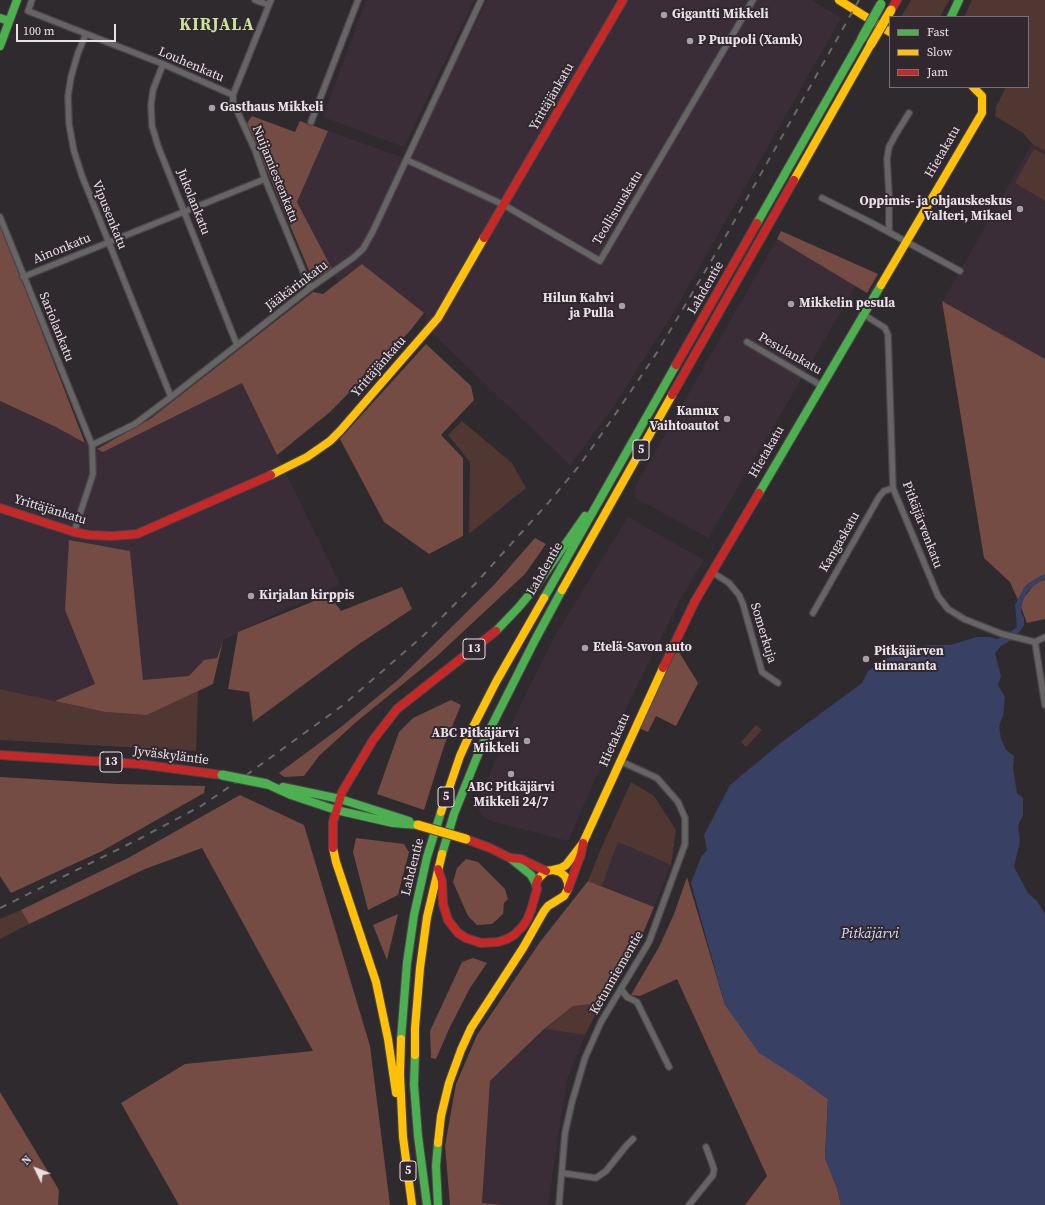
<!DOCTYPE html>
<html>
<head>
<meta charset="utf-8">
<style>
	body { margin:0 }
	#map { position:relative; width:1045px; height:1205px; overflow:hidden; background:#2f2a2e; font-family:"Source Serif 4",serif }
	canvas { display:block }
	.legend { position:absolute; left:889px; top:16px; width:140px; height:72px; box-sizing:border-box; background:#31282f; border:1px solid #7a7278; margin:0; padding:5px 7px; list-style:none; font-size:12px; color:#e8e1e6 }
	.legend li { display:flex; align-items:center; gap:8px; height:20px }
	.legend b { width:20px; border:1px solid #7a7278 }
	.north { position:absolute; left:16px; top:1149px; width:40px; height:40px; -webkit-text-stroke:3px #31282f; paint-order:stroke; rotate:313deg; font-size:11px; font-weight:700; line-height:16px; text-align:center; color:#e8e1e6 }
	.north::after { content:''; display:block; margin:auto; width:14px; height:18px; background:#e8e1e6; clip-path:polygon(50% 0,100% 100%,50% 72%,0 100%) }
	.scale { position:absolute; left:16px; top:24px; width:100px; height:18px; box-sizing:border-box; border:2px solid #e8e1e6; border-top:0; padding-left:5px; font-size:12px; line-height:14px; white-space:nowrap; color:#e8e1e6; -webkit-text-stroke:3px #31282f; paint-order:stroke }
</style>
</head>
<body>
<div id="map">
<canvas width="1045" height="1205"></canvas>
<ul class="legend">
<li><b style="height:5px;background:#4caf50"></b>Fast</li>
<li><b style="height:5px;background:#ffc107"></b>Slow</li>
<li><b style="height:5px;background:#c62828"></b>Jam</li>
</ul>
<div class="north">N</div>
<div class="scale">100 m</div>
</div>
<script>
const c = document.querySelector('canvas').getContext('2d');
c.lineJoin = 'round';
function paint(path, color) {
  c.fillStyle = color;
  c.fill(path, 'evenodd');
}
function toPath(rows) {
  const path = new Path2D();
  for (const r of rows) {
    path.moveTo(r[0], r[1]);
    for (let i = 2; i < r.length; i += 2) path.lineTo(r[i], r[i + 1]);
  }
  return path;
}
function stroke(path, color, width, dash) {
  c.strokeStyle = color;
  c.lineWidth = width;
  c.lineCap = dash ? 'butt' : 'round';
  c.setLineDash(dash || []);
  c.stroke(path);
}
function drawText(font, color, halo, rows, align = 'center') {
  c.font = font + ' "Source Serif 4",serif';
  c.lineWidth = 4;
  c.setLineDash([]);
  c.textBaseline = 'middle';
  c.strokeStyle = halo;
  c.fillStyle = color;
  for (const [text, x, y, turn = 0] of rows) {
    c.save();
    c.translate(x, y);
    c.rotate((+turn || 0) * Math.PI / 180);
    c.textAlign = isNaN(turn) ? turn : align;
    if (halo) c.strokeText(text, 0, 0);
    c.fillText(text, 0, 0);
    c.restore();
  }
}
paint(toPath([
	[366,0,474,0,404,147,323,117],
	[487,0,625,0,627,1,628,0,812,0,841,18,674,312,612,409,570,465,434,335,424,313,362,264,338,282,297,202,328,131,407,159],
	[1032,144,1045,151,1045,359,943,301],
	[777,239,856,286,708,538,634,497,635,487],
	[242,383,340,584,238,632,223,641,217,658,204,660,189,676,143,680,130,551,65,610,95,684,55,701,0,689,0,401,54,426,103,452],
	[628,517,704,560,681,598,633,694,568,841,491,821,481,815,478,806,498,753,528,689,556,634],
	[618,842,671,865,654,907,602,886],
	[545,1029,585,1035,567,1079,548,1205,503,1205,482,1203,490,1081]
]), '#3a2d38');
paint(toPath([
	[911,0,949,0,940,17,901,17],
	[972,0,1045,0,1045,151,1032,144,1023,133,995,116,996,107,1006,87,1028,87,1028,17,964,17],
	[1034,149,1045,155,1045,201,1015,183],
	[462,421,512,463,526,488,469,534,470,462,448,435],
	[0,689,105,712,147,715,198,691,196,751,0,740],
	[756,725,762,730,746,747,741,742],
	[631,782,654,796,676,830,671,865,618,842,602,886,588,881,600,851],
	[21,910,29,924,0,939,0,919],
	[601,1003,585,1035,545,1029,573,1006]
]), '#513731');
paint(toPath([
	[252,116,295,132,300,121,328,131,297,202,332,269,313,280,247,123],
	[0,224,85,443,54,426,0,401],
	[781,231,878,274,867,293,777,239],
	[362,264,424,313,409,332,330,412,277,455,242,383,103,452,97,449,150,419,313,292,323,294],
	[942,301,1045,359,1045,575,1029,583,1024,588,1018,600,1010,582,984,558],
	[426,344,471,386,474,400,441,435,463,458,463,536,429,554,384,522,340,439],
	[535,538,546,544,525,574,436,657,355,723,319,756,304,776,284,777,279,773,341,727,399,679,493,586],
	[69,540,130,551,143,680,189,676,204,660,217,658,223,641,213,684,147,715,105,712,55,701,95,684,65,610],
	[1045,580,1045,619,1027,623,1021,607,1023,599,1033,586,1038,582],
	[402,587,412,609,359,644,253,722,249,692,228,689,238,632,329,595,341,611],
	[676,647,698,683,676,726,656,716,648,732,639,728],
	[451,700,461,705,444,746,424,810,377,794,399,732,413,718],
	[0,777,117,784,205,786,204,793,102,851,11,893,0,876],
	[240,795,304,825,370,1046,390,1205,179,1205,121,1103,185,1064,313,1051,202,848,145,869,29,924,21,910,130,857],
	[356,838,404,844,409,852,398,895,368,910,353,852],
	[466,859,478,862,505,889,508,899,504,903,503,914,492,924,477,925,468,916,453,882,457,868],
	[687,877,725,1005,803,1081,828,1099,825,1158,837,1188,841,1205,745,1205,767,1176,677,979,640,996,631,995,659,947,674,914],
	[588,881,654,907,636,950,601,1003,573,1006,543,1030,490,1081,482,1203,503,1205,450,1205,445,1146,456,1084,477,1035,540,942],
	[398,914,387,960,373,925],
	[473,958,487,963,470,988,449,1029,436,1059,431,1058,430,1031,462,962],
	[0,1092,59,1190,58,1205,0,1205]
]), '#754c43');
paint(toPath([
	[1042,575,1045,575,1045,579,1033,586,1027,592,1022,603,1021,612,1024,618,1024,625,1020,631,1010,641,1001,646,995,653,1001,676,998,685,1005,697,1003,716,999,726,1001,739,1006,750,1014,756,1013,768,1017,793,1023,798,1023,815,1018,826,1020,841,1014,867,1028,893,1037,901,1045,914,1045,1205,841,1205,837,1188,825,1158,828,1099,803,1081,759,1053,725,1005,691,883,701,857,707,850,704,835,730,785,782,742,862,683,868,671,899,651,928,645,950,645,977,637,990,637,997,639,1003,637,1017,627,1015,605,1024,588,1029,583]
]), '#384063');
const street = toPath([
	[32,0,28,11,163,64,233,95],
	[255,0,269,5],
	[271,0,233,95,233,102,255,150,265,179,310,288],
	[86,34,78,53,71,77,68,96,69,124,74,151,82,176,171,397],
	[163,64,153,90,151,105,152,126,158,146,237,345],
	[311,122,358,0],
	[407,160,504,205,600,261,753,0],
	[822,198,872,223,960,271],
	[0,217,92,445],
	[889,232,889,195,887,159,889,147,896,134,909,113],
	[23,277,265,179],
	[863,314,885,328,888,335,893,488,938,596,948,609,964,619,1002,634,1035,642],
	[747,342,822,386],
	[74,532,93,474,92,445,135,424,171,397,310,288,353,258,363,249,373,231,481,0],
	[712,572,729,583,739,595,743,604,762,672,778,683],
	[813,613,879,497,884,491,893,488],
	[1035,642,1045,705],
	[1035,642,1045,637],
	[621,989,627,997,637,1002,669,1067],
	[562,1173,596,1178,606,1171,626,1146,633,1139],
	[559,1205,565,1133,572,1102,585,1058,601,1022,649,942,685,844,685,818,678,802,657,778,620,761],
	[689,1205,713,1175,714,1169,706,1147]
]);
const fast = toPath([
	[951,17,959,0],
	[0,18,9,21],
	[0,46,17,0],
	[757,223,862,38],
	[759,493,881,285],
	[544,598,676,365],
	[496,631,518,608,534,589,585,516],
	[267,784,291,795,336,810,393,823,418,825],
	[283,787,340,799,409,821],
	[442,854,454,814,481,747,535,640,562,590],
	[510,858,531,875,536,884],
	[401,1039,407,963,414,915,427,857,441,812],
	[415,1055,414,1085,418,1136,427,1205],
	[438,1205,436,1166,438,1143]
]);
const slow = toPath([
	[839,0,890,32],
	[794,180,871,44],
	[881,285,982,113,982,96,973,87],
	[271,475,307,457,330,441,340,431,438,318,484,238],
	[562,590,672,395],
	[441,812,460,756,474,725,496,682,544,598],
	[333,848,336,862,376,982,388,1039,396,1093],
	[553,870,561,868,566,865,583,843,663,668],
	[401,1039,400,1075,403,1137,412,1205],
	[415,1055,415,1028,420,968,427,917,442,854],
	[438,1143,441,1116,449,1083,461,1050,471,1028,523,948,544,911,548,906,564,896,568,889,568,883,565,876,560,872,553,870,546,871,538,879]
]);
const jam = toPath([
	[891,10,897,0],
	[484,238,623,0],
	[676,365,757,223],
	[672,395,794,180],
	[0,508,74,532,89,535,113,536,137,534,271,475],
	[663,668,695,601,759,493],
	[0,755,139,764,222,775],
	[466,839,490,848,510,858,521,859,546,871],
	[333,848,333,822,342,792,373,740,397,709,496,631],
	[438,869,442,881,443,904,448,920,458,933,466,938,481,943,498,942,507,939,514,935,522,927,527,920,531,910,537,889,536,884,538,879],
	[568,889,581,854,583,843]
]);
stroke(street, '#494548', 8);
stroke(fast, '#494548', 10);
stroke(slow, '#494548', 10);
stroke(jam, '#494548', 10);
stroke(street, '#676466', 5.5);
stroke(fast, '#4caf50', 8);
stroke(slow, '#ffc107', 8);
stroke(jam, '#c62828', 8);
stroke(toPath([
	[0,908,139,839,201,806,238,781,342,706,424,635,475,584,549,502,579,466,610,422,658,351,723,241,859,0]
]), '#6b676a', 2, [7, 7]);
const fastBridge = toPath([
	[862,38,881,4],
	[222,775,267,784]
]);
const slowBridge = toPath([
	[871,44,891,10],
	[418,825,466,839]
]);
stroke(fastBridge, '#494548', 11, []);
stroke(slowBridge, '#494548', 11, []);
stroke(fastBridge, '#4caf50', 9);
stroke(slowBridge, '#ffc107', 9);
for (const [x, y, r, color] of [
	[664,15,4,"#a7a1a6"],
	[690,41,4,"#a7a1a6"],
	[212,108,4,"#a7a1a6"],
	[1020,209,4,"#a7a1a6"],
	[791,304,4,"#a7a1a6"],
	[622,306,4,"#a7a1a6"],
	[727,419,4,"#a7a1a6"],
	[251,596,4,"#a7a1a6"],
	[585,648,4,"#a7a1a6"],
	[866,659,4,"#a7a1a6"],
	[527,741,4,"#a7a1a6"],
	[511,774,4,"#a7a1a6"]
]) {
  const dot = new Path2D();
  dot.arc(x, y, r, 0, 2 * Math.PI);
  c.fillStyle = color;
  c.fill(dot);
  stroke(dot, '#31282f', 1.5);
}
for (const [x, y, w] of [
	[641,450,16],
	[474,649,22],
	[111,762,22],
	[446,797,16],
	[408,1171,16]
]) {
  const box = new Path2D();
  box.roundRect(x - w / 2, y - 10, w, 20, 3);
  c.fillStyle = '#31282f';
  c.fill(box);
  stroke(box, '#e8e1e6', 1);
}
drawText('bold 12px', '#e8e1e6', null, [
	["5",641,450],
	["13",474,649],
	["13",111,762],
	["5",446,797],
	["5",408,1171]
]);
drawText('bold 13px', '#e8e1e6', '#31282f', [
	["Gigantti Mikkeli",672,15],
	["P Puupoli (Xamk)",698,41],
	["Gasthaus Mikkeli",220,108],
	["Oppimis- ja ohjauskeskus",1012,202,"right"],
	["Valteri, Mikael",1012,217,"right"],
	["Hilun Kahvi",614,299,"right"],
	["ja Pulla",614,314,"right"],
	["Mikkelin pesula",799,304],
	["Kamux",719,412,"right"],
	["Vaihtoautot",719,427,"right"],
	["Kirjalan kirppis",259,596],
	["Etelä-Savon auto",593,648],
	["Pitkäjärven",874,652],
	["uimaranta",874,667],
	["ABC Pitkäjärvi",519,734,"right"],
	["Mikkeli",519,749,"right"],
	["ABC Pitkäjärvi",511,788,"center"],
	["Mikkeli 24/7",511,803,"center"]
], 'left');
drawText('13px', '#e8e1e6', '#31282f', [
	["Louhenkatu",191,65,23],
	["Yrittäjänkatu",552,97,-60],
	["Hietakatu",943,152,-60],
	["Nuijamiestenkatu",275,174,68],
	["Jukolankatu",193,202,68],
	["Teollisuuskatu",618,208,-59],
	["Vipusenkatu",109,215,68],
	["Ainonkatu",62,249,-22],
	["Jääkärinkatu",297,286,-37],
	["Lahdentie",706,288,-60],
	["Sariolankatu",56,327,68],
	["Pesulankatu",790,354,30],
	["Yrittäjänkatu",379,367,-49],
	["Hietakatu",767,452,-60],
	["Yrittäjänkatu",50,510,17],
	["Pitkäjärvenkatu",922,525,69],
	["Kangaskatu",840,542,-60],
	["Lahdentie",545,569,-60],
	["Somerkuja",763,633,73],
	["Hietakatu",615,740,-66],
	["Jyväskyläntie",171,756,7],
	["Lahdentie",413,867,-76],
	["Ketunniementie",617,973,-60]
]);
drawText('italic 14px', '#dbe2fe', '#31282f', [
	["Pitkäjärvi",870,934]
]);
c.letterSpacing = '1px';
drawText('bold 17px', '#c9e39a', '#31282f', [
	["KIRJALA",217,26]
]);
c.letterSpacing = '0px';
</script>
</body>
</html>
